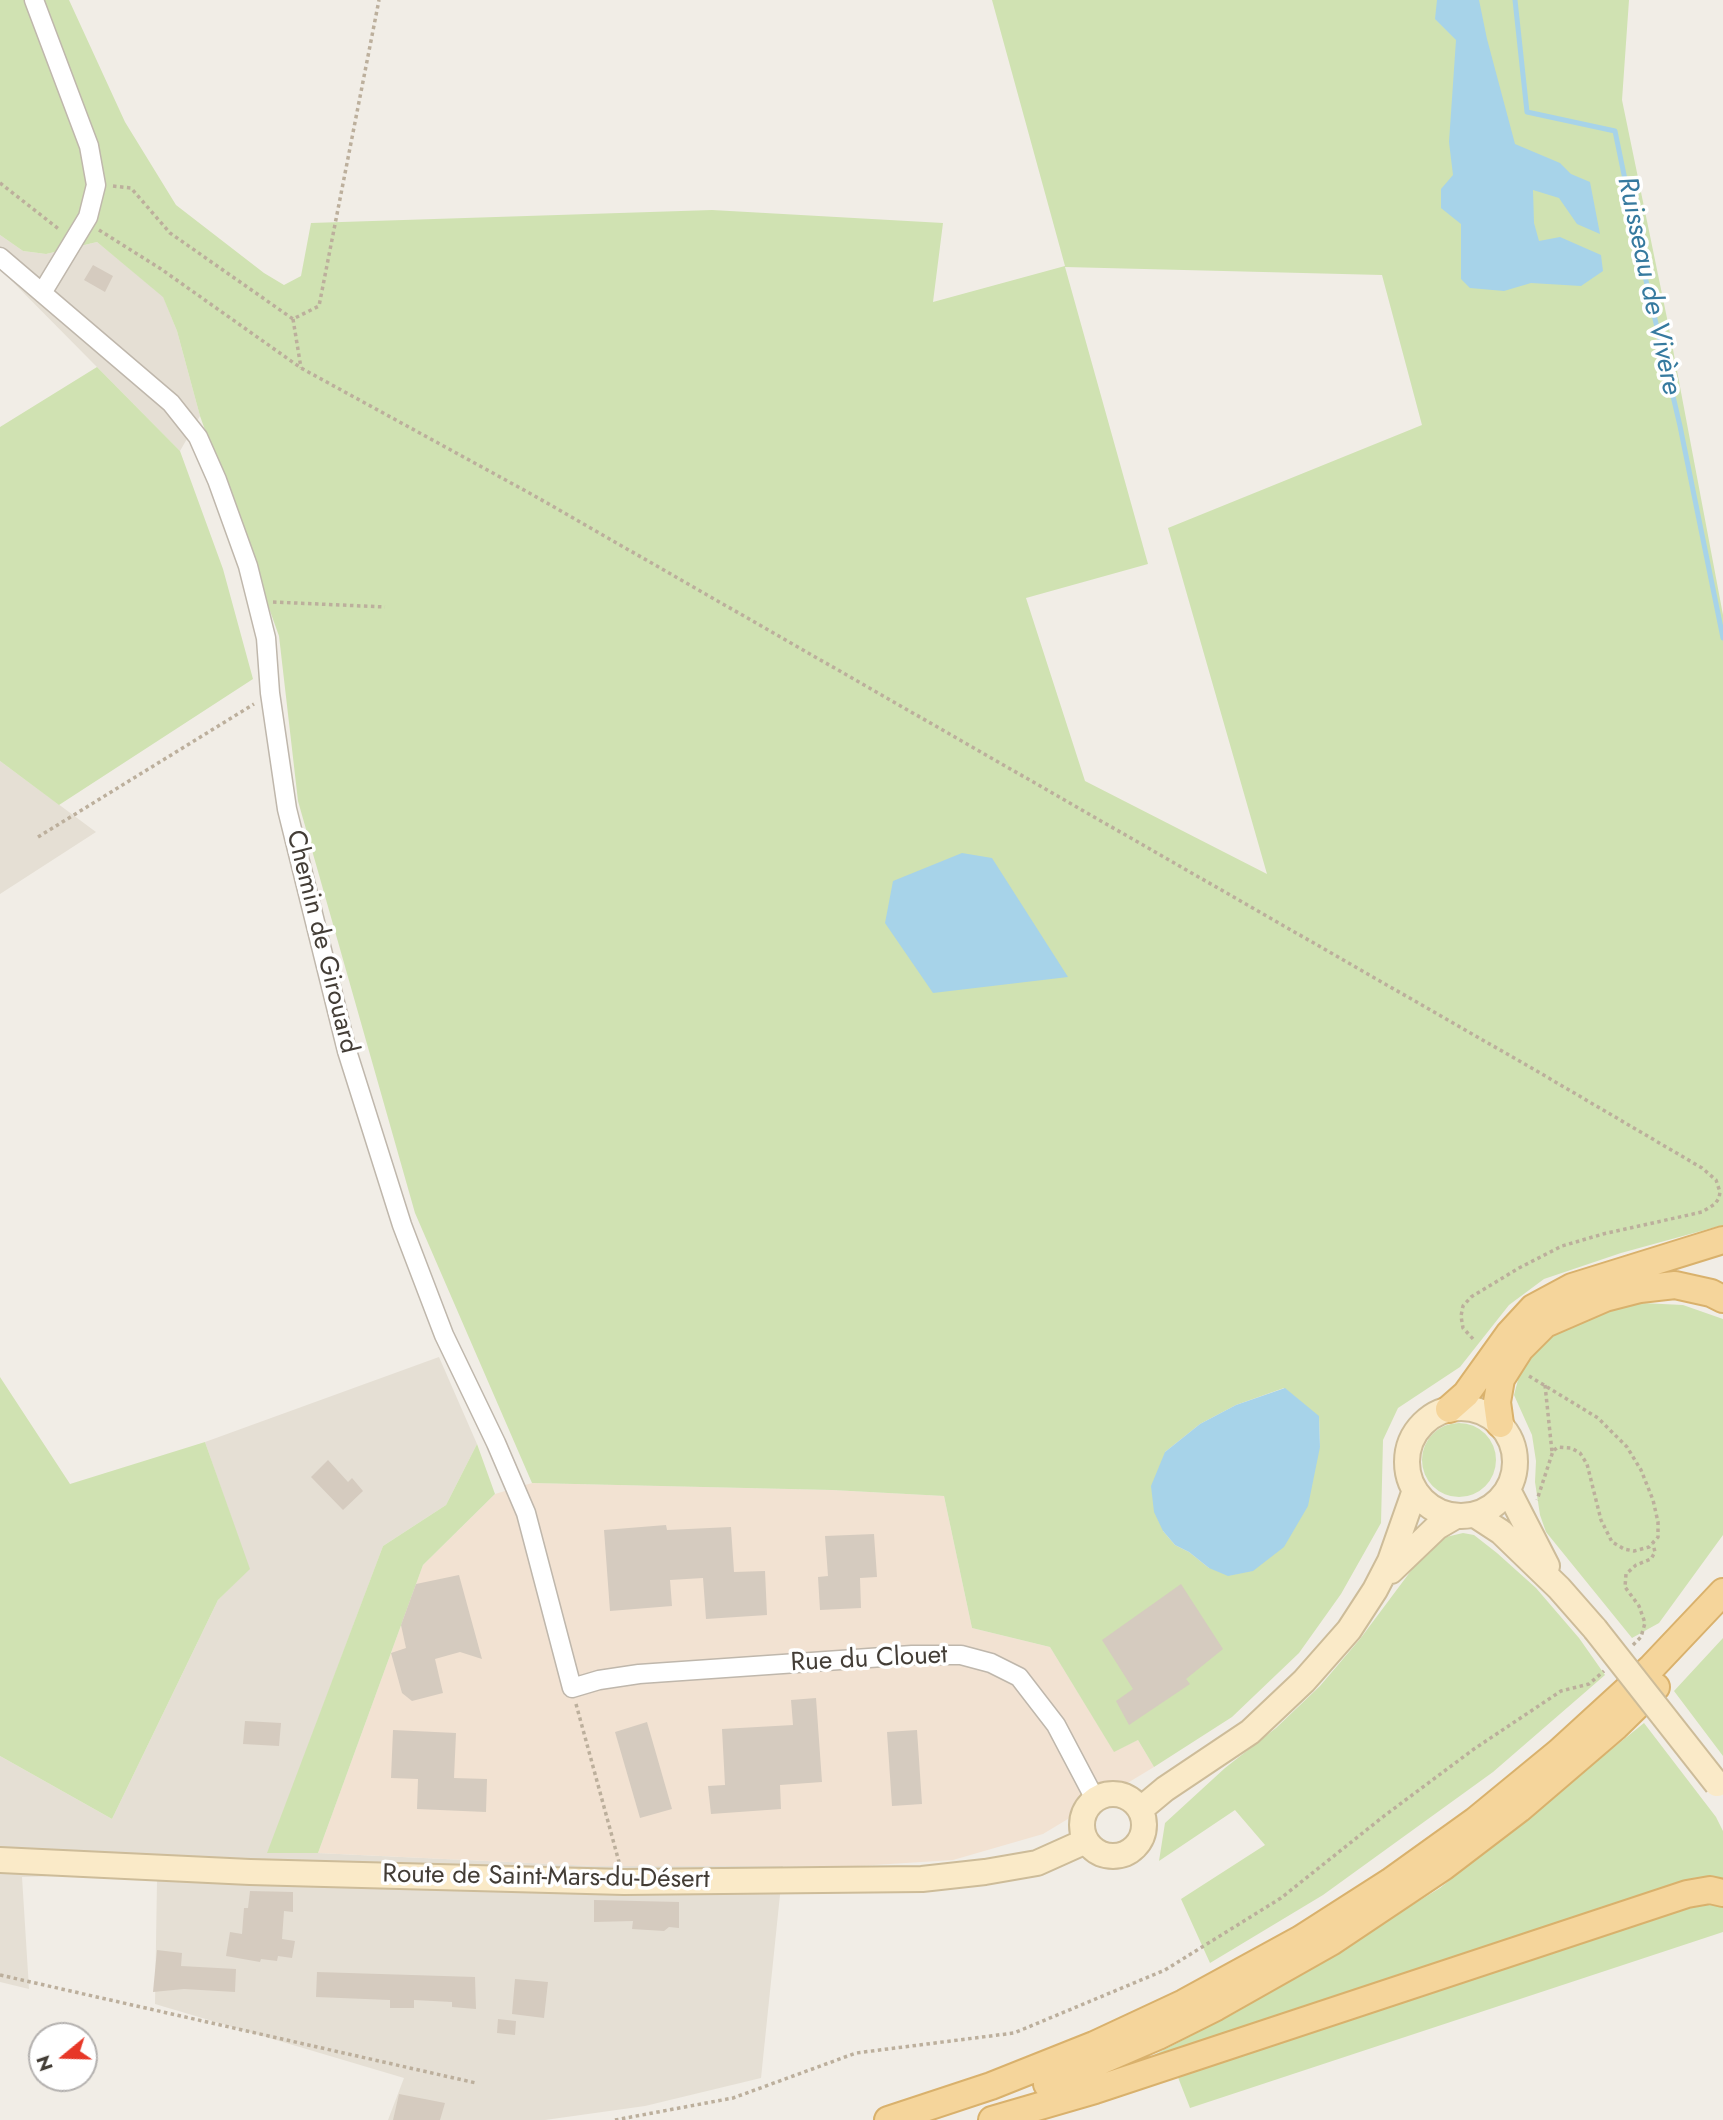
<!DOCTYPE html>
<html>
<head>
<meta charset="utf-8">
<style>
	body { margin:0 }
	#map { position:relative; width:1723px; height:2120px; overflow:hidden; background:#f1ede6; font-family:Jost,sans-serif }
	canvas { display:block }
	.north { position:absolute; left:28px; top:2022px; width:70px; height:70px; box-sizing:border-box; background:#fff; border:2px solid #b4b1af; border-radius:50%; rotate:251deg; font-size:19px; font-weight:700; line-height:28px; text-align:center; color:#433d36 }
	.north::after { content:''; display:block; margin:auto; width:24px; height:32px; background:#e73727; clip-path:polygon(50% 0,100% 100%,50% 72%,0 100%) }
</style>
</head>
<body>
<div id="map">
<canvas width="1723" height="2120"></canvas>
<div class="north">N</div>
</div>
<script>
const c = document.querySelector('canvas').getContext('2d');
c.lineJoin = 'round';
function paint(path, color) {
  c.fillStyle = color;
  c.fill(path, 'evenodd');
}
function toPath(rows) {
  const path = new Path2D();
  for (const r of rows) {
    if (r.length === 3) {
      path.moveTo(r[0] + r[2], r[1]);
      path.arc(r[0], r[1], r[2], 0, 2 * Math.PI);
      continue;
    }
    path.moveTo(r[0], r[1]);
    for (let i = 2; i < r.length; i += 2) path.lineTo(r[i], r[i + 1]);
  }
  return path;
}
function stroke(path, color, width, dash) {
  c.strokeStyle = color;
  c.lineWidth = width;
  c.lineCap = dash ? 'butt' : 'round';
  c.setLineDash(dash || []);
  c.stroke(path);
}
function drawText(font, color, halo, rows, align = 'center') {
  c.font = font + ' Jost,sans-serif';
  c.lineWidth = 7;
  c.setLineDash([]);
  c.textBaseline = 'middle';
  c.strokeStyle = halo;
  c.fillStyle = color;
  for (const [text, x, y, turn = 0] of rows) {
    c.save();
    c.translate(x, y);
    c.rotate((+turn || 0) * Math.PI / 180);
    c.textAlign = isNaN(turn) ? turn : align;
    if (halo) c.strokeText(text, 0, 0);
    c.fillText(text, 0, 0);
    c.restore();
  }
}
paint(toPath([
	[0,235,23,251,46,254,97,242,163,296,177,331,200,416,180,451,0,269],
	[0,761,96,832,0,894],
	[439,1357,477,1444,446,1505,383,1546,268,1853,318,1853,593,1866,783,1866,761,2078,645,2106,545,2120,388,2120,404,2078,155,2004,157,1881,94,1875,22,1877,29,1989,0,1982,0,1756,112,1819,218,1600,249,1569,205,1442]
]), '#e5dfd4');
paint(toPath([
	[532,1483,832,1490,944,1496,972,1628,1050,1647,1114,1751,1138,1740,1154,1767,1043,1834,953,1860,858,1866,593,1866,318,1853,423,1565,495,1494]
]), '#f2e2d2');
paint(toPath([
	[0,0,69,0,125,122,176,205,264,273,284,285,301,276,311,223,712,210,943,223,933,302,1065,266,992,0,1629,0,1622,100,1668,323,1723,615,1723,1225,1621,1253,1544,1279,1509,1305,1460,1367,1398,1408,1383,1440,1381,1523,1341,1594,1299,1653,1232,1717,1154,1767,1138,1740,1114,1752,1050,1647,972,1628,944,1496,832,1490,532,1483,415,1213,298,801,279,636,200,416,177,331,163,297,97,242,46,254,23,251,0,235],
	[1065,267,1382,275,1422,425,1168,528,1267,874,1085,781,1026,598,1148,564],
	[1284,1388,1319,1417,1320,1447,1209,1568,1189,1552,1175,1545,1163,1531,1165,1452,1200,1424,1236,1405],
	[97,367,180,451,223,569,253,679,59,805,0,761,0,427],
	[1642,1303,1683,1305,1723,1319,1723,1535,1659,1623,1632,1638,1546,1532,1540,1515,1535,1482,1536,1461,1532,1435,1514,1395,1519,1376,1531,1354,1555,1332,1603,1313],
	[0,1377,70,1484,205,1442,250,1569,218,1600,112,1819,0,1756],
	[1459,1460,37],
	[477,1444,495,1494,423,1565,318,1853,267,1853,383,1546,446,1505],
	[1463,1533,1474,1535,1497,1553,1536,1588,1579,1638,1605,1675,1493,1772,1323,1895,1210,1963,1181,1899,1265,1845,1235,1810,1159,1861,1165,1823,1225,1768,1276,1728,1320,1686,1360,1639,1416,1564,1436,1543,1446,1537],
	[1723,1638,1723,1756,1674,1691],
	[1644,1723,1716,1817,1723,1831,1723,1932,1190,2108,1170,2057,1154,2055,1237,2012,1440,1888]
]), '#d0e2b2');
paint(toPath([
	[1437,0,1479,0,1487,39,1515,144,1560,163,1571,174,1590,182,1600,234,1577,224,1559,198,1533,190,1534,223,1539,241,1560,237,1601,255,1603,271,1581,286,1531,283,1504,291,1470,288,1461,279,1461,224,1441,208,1441,189,1453,175,1449,142,1456,40,1435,19],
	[962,853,992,858,1068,977,933,993,885,923,893,881],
	[1285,1388,1319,1416,1320,1447,1308,1506,1284,1547,1253,1571,1228,1576,1209,1568,1189,1552,1175,1545,1163,1531,1154,1512,1151,1486,1165,1452,1200,1424,1236,1405]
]), '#a7d3e9');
stroke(toPath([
	[1515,0,1527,112,1615,131,1644,272,1680,426,1723,638]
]), '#a7d3e9', 5);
paint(toPath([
	[93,265,113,276,105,292,84,280],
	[328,1460,348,1482,352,1478,363,1491,343,1510,311,1477],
	[666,1525,667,1530,731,1527,734,1572,765,1571,767,1615,706,1619,703,1578,670,1580,672,1606,610,1611,604,1530],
	[874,1534,877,1577,860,1578,861,1608,820,1610,818,1577,828,1576,825,1536],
	[459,1575,482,1659,460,1652,435,1659,443,1693,412,1701,402,1693,391,1653,406,1648,401,1625,416,1584],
	[1181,1584,1223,1649,1186,1679,1190,1684,1129,1725,1116,1701,1133,1689,1102,1640],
	[816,1698,822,1782,780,1785,781,1809,711,1814,708,1786,725,1785,722,1729,793,1725,791,1700],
	[245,1721,281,1723,279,1746,243,1744],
	[647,1722,672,1809,640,1818,615,1732],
	[393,1730,456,1733,454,1778,487,1779,486,1812,417,1809,418,1779,391,1778],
	[917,1730,922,1804,892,1806,887,1732],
	[250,1891,293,1892,293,1912,284,1911,282,1939,295,1941,292,1958,278,1956,277,1961,261,1959,260,1962,226,1956,230,1932,242,1934,244,1908,248,1908],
	[594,1900,679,1902,679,1928,669,1927,664,1931,632,1929,633,1921,594,1922],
	[157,1950,182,1953,181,1966,236,1969,235,1992,184,1989,153,1992],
	[317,1972,475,1977,476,2009,452,2007,452,2002,414,2000,414,2008,390,2008,390,2000,316,1997],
	[515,1979,548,1982,544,2018,512,2014],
	[498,2019,516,2021,515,2035,497,2033],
	[399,2094,445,2103,440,2120,393,2120]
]), '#d5cbbf');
const minor = toPath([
	[34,0,89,146,96,185,88,217,42,293],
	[0,257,171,403,198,437,217,480,248,566,266,638,270,693,287,809,347,1051,402,1225,444,1335,496,1443,526,1513,572,1688,599,1680,639,1674,912,1655,961,1655,991,1663,1019,1677,1056,1725,1095,1799]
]);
const secondary = toPath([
	[1461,1462,54],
	[1508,1490,1547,1566],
	[1475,1515,1501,1532,1559,1588,1595,1629],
	[1391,1571,1437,1527,1456,1516],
	[1113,1825,31],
	[1141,1809,1165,1789,1250,1732,1304,1681,1349,1630,1375,1590,1390,1561,1415,1490],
	[0,1860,250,1872,624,1882,922,1879,985,1872,1037,1863,1086,1841]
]);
const primary = toPath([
	[1449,1409,1466,1394,1509,1334,1533,1308,1572,1287,1723,1240],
	[1500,1424,1497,1402,1501,1379,1520,1349,1545,1324,1605,1298,1640,1289,1675,1285,1711,1293,1723,1299],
	[1047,2084,1158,2036,1216,2007,1331,1942,1443,1867,1519,1809,1616,1726,1656,1687],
	[888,2120,991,2086,1094,2045,1184,2003,1301,1939,1390,1882,1475,1821,1559,1752,1652,1667,1723,1592],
	[992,2120,1095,2090,1687,1894,1710,1890,1723,1893]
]);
stroke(minor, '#bfb7ac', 21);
stroke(secondary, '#cdbc99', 28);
stroke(primary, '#d9b16c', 30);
stroke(toPath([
	[0,183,60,230],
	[113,186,131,188,170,233,293,319,319,306,379,0],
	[99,230,161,269,301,368,533,495,1535,1070,1702,1168,1716,1180,1720,1192,1719,1198,1715,1204,1702,1212,1603,1234,1562,1246,1519,1268,1471,1297,1463,1306,1461,1316,1463,1328,1474,1340],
	[293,319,301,368],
	[273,602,385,607],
	[38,837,254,704],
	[1529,1376,1598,1418,1627,1447,1641,1470,1653,1500,1658,1522,1658,1537,1649,1547,1634,1551,1624,1549,1612,1542,1601,1520,1587,1464,1580,1453,1571,1448,1558,1447,1553,1451,1537,1500],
	[1545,1385,1552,1452],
	[1633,1645,1641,1637,1645,1623,1639,1606,1625,1587,1626,1574,1636,1565,1651,1559,1655,1552,1653,1544],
	[576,1704,619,1862],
	[0,1975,476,2083],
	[615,2120,733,2098,856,2053,1014,2033,1165,1970,1281,1898,1384,1816,1474,1749,1561,1691,1589,1684,1604,1671]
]), '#bcaf9c', 3.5, [3.5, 3.5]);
stroke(minor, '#fff', 18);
stroke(secondary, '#faeac8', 24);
stroke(primary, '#f5d59b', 26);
const secondaryBridge = toPath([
	[1595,1629,1717,1784]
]);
stroke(secondaryBridge, '#cdbc99', 28, []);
stroke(secondaryBridge, '#faeac8', 24);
drawText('26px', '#433d36', '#fff', [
	["Chemin de Girouard",321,942,76],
	["Rue du Clouet",869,1660,-3],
	["Route de Saint-Mars-du-Désert",546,1878,1]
]);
drawText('italic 28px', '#367a9f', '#fff', [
	["Ruisseau de Vivère",1648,286,78]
]);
</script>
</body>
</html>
